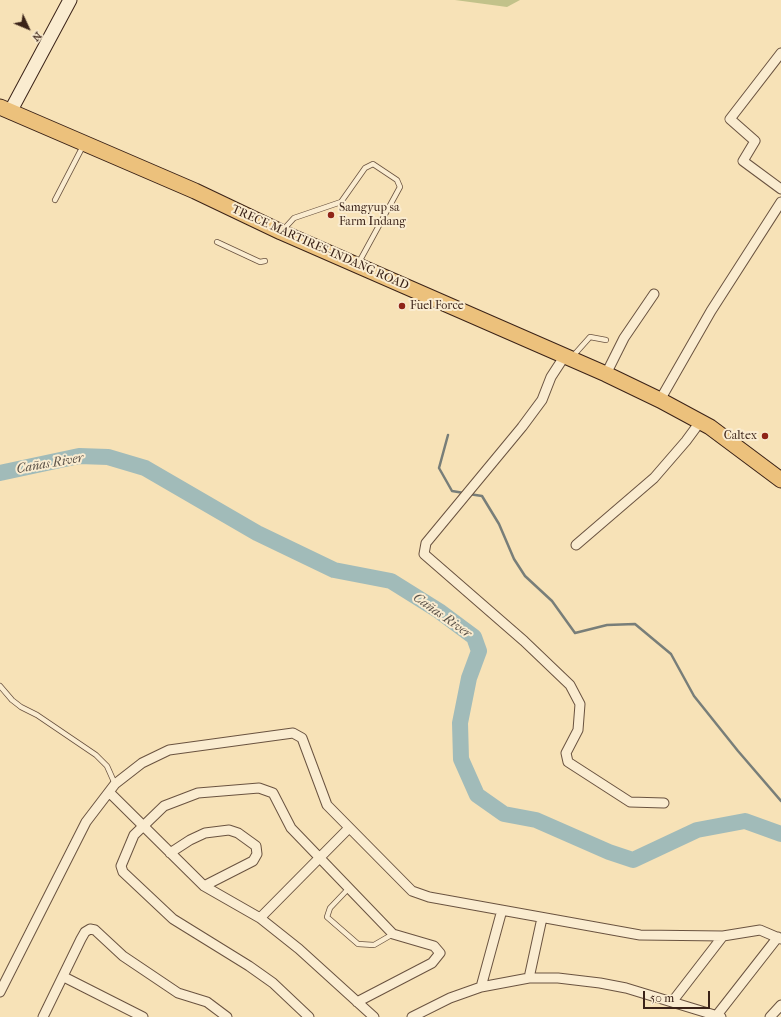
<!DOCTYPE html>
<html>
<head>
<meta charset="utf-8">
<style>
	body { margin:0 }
	#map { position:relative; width:781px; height:1017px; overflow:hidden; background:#f7e2b7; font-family:"IM FELL French Canon",serif }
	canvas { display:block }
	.north { position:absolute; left:8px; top:8px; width:40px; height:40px; -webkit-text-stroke:3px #faecd0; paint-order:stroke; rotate:134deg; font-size:11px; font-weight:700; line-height:16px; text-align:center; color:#3b2318 }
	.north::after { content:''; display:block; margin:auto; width:14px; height:18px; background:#3b2318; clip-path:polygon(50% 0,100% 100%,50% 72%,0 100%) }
	.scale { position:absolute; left:643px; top:991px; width:67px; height:18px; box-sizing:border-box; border:2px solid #3b2318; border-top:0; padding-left:5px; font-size:12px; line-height:14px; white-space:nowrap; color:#3b2318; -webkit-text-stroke:3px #faecd0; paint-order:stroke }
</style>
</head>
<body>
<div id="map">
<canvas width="781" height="1017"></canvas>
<div class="north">N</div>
<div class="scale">50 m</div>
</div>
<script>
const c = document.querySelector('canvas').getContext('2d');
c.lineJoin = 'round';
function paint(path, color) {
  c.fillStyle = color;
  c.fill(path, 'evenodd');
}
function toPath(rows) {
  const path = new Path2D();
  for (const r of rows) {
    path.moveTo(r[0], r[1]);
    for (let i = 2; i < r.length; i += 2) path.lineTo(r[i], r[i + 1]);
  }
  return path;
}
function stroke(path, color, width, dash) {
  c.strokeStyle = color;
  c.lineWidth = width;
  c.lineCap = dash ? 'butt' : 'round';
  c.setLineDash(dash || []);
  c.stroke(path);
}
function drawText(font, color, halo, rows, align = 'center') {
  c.font = font + ' "IM FELL French Canon",serif';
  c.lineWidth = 4;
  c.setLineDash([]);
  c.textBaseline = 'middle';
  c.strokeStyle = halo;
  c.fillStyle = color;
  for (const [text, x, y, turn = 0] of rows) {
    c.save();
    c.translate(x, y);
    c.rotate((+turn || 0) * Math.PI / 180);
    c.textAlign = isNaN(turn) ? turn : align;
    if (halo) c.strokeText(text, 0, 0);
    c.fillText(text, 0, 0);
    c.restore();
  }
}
paint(toPath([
	[455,0,520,0,507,7]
]), '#c2c28a');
stroke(toPath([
	[448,435,439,468,452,491,464,493],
	[469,494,482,496,499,524,514,559,525,576,552,601,575,633,607,625,635,624,671,654,694,696,738,751,781,801]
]), '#787e79', 2.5);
stroke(toPath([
	[0,473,79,456,108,457,145,468,257,533,334,570,391,581,439,611,474,637,479,651,469,678,460,723,461,759,477,795,504,814,536,820,609,852,633,860,697,830,745,821,781,834]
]), '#a1bbb9', 16);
const lane = toPath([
	[55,200,83,146],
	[283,230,294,218,341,202,365,168,373,164,397,180,400,187,358,264],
	[217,242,260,262,265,261],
	[573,356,590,337,606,340],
	[0,686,12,700,21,707,37,715,96,755,107,766,115,784],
	[349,888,330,908,327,917,358,944,374,945,393,934]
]);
const street = toPath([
	[781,53,730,119,755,141,743,161,781,189],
	[564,357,551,377,542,400,522,427,426,543,424,554,524,641,570,685,580,704,578,730,566,753,568,762,630,802,664,803],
	[606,374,624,338,654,294],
	[660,400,711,311,781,202],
	[576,545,654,478,686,441,700,422],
	[109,792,204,886,260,918,299,949,374,1017],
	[170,853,190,840,205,833,229,830,238,833,256,846,257,854,253,861,204,886],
	[260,918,349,828],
	[64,977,143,1017],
	[529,978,542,918],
	[481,987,502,910],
	[0,992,86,822,115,784,142,763,169,750,293,733,302,738,327,805,412,891,429,897,640,935,723,936,760,930,781,939],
	[672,1002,723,936],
	[717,1015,778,937],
	[43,1017,81,939,85,932,90,929,95,930,123,956,178,993,207,1002,227,1017],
	[309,1017,273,983,249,966,173,919,123,872,121,866,134,835,164,806,198,793,259,788,273,793,291,828,393,934,434,946,440,953,432,963,357,1002],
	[412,1017,450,998,481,987,529,978,558,978,600,983,626,988,721,1017],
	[770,1017,781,1005]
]);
const secondary = toPath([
	[10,112,70,0]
]);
const primary = toPath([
	[0,107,195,191,281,232,606,374,660,400,710,427,781,480]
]);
stroke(lane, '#6a5340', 6);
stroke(street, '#6a5340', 11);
stroke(secondary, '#3b2318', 15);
stroke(primary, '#3b2318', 17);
stroke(lane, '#faecd0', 4.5);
stroke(street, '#faecd0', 9);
stroke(secondary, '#faecd0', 13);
stroke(primary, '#ecc17c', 15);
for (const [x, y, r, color] of [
	[331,215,4,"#8f2418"],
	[402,306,4,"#8f2418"],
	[765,436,4,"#8f2418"]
]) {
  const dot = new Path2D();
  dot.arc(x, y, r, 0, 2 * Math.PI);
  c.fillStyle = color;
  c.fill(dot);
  stroke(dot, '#faecd0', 1.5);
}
drawText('12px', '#3b2318', '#faecd0', [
	["Samgyup sa",339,208],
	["Farm Indang",339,222],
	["Fuel Force",410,306],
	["Caltex",757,436,"right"]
], 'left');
drawText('12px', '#3b2318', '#faecd0', [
	["TRECE MARTIRES-INDANG ROAD",320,248,24]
]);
drawText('italic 13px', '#5a5148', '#faecd0', [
	["Cañas River",50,464,-10],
	["Cañas River",442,616,35]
]);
</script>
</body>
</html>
